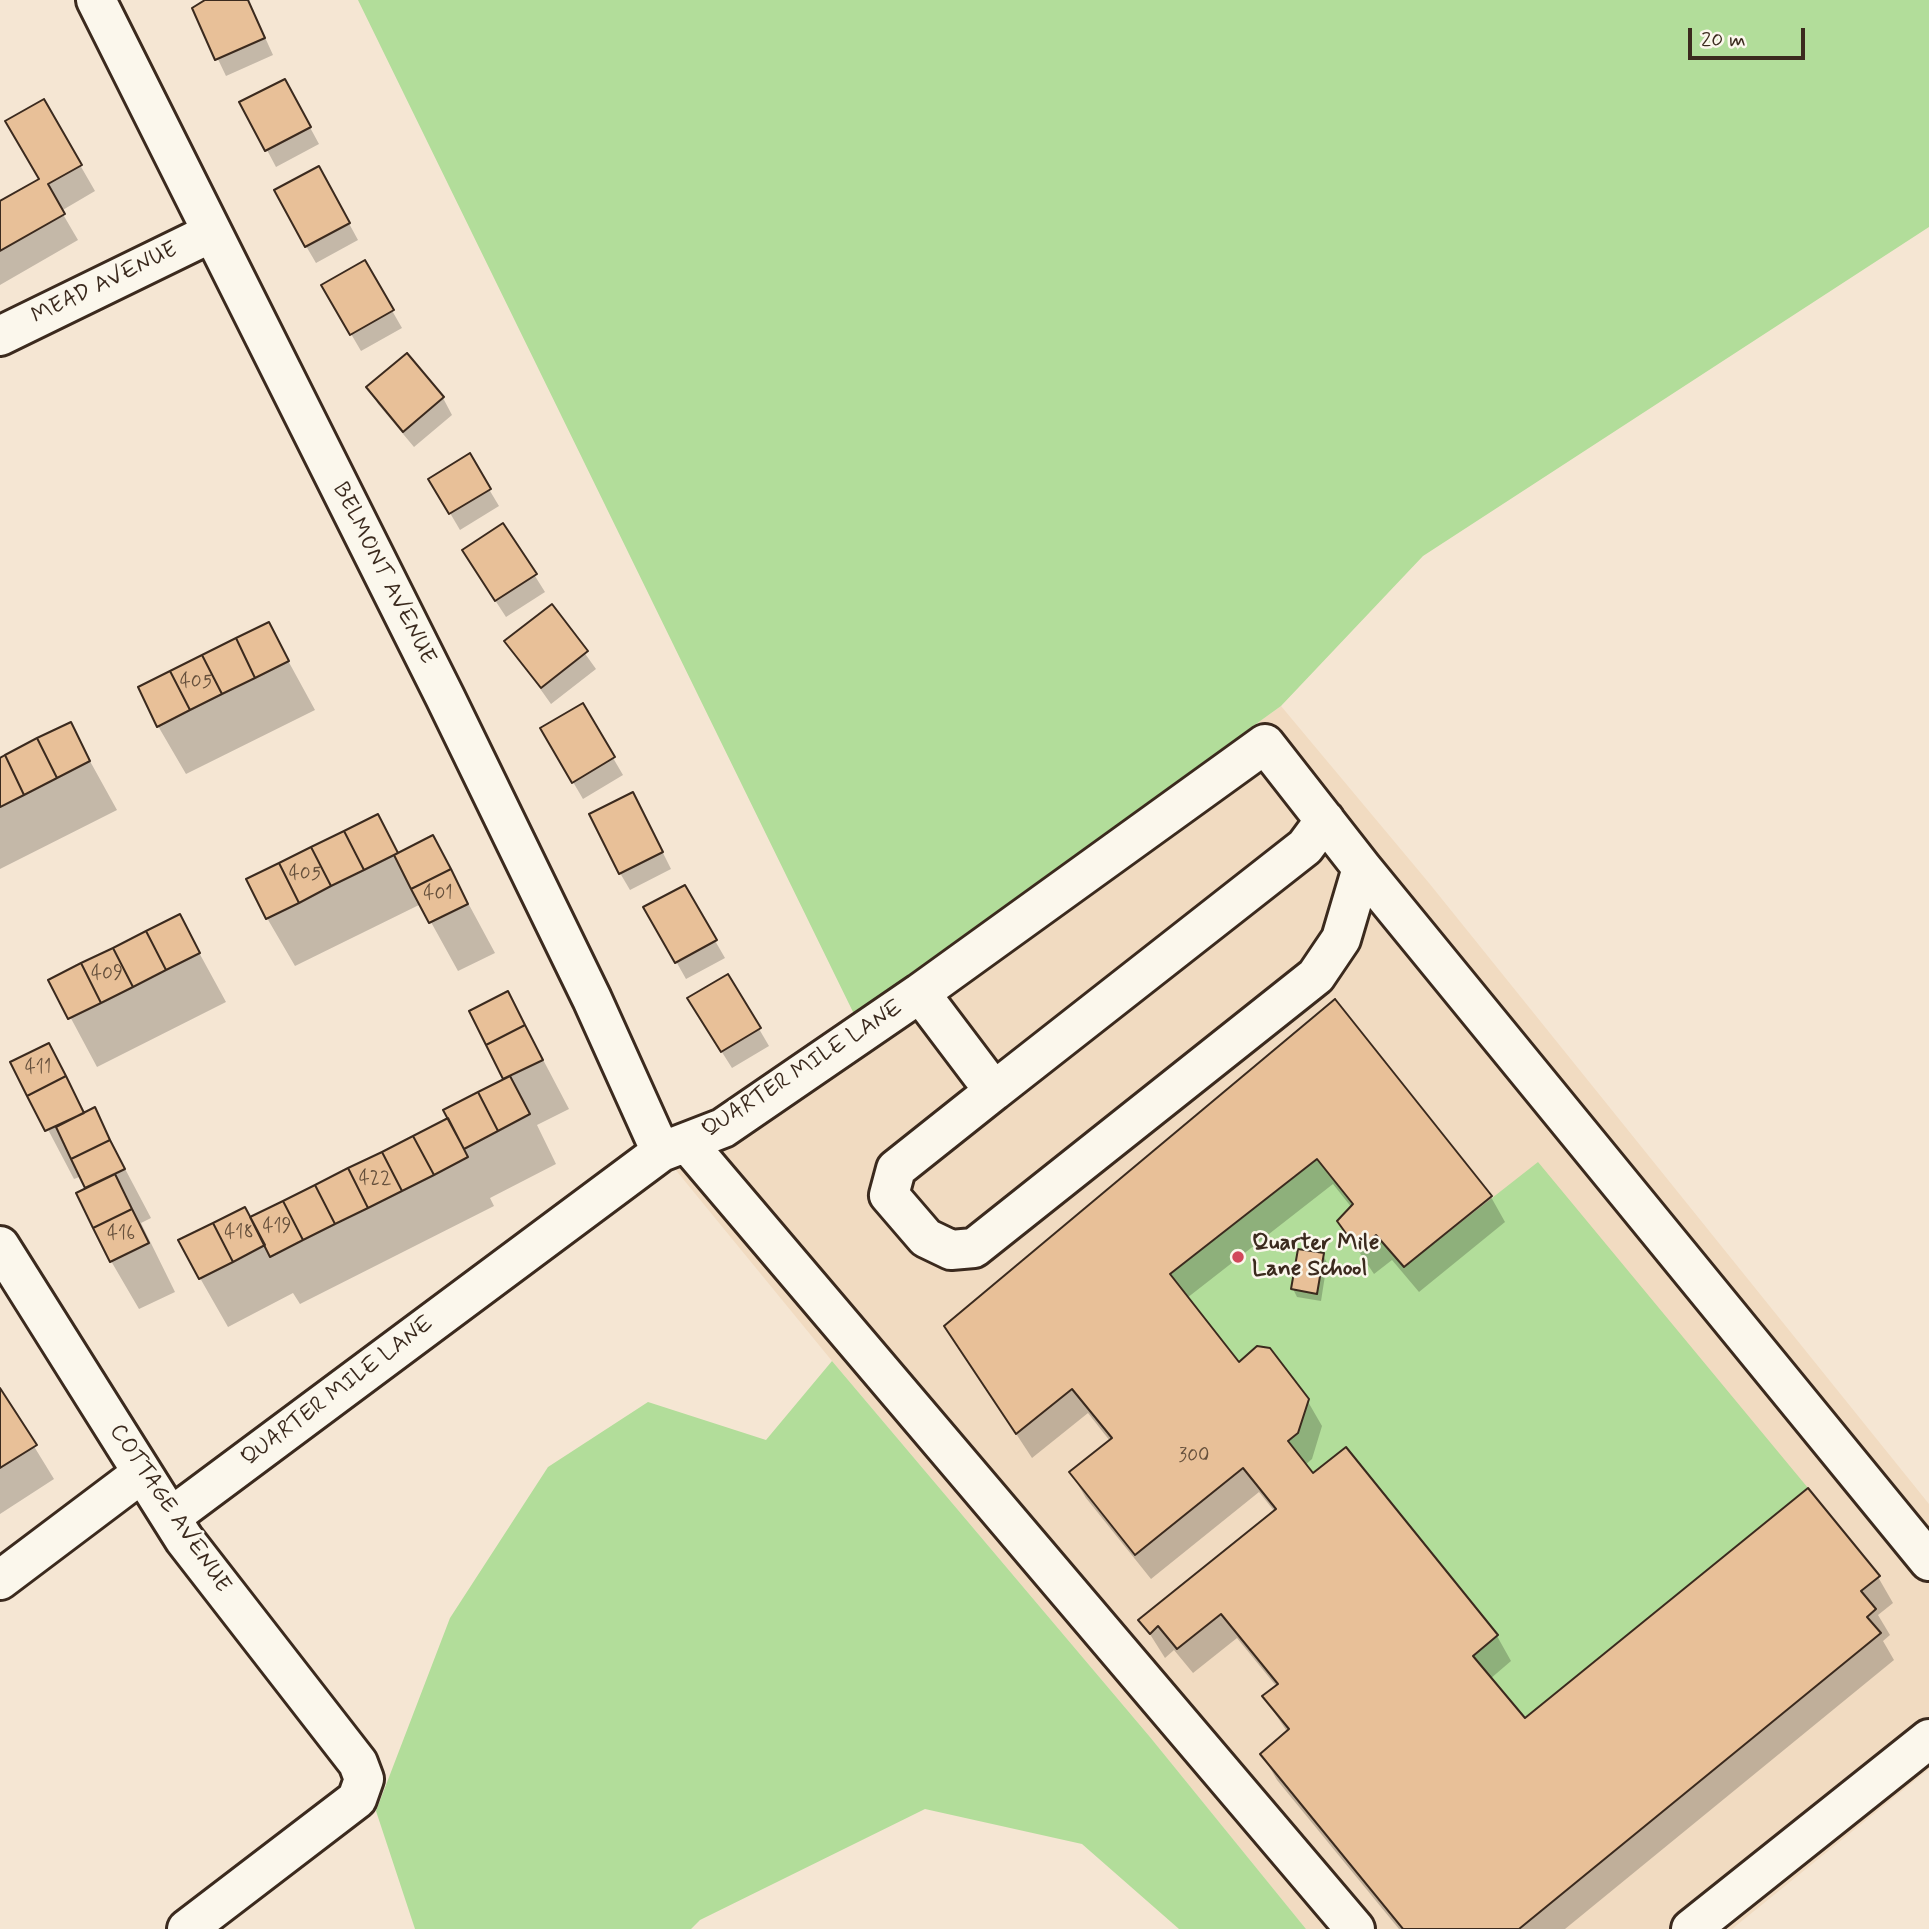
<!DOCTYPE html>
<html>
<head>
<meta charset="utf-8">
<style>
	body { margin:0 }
	#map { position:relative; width:1929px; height:1929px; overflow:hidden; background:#f5e6d3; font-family:Mynerve,sans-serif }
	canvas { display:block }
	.scale { position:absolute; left:1688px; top:28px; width:117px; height:32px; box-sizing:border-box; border:4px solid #3b2a1e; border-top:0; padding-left:9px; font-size:21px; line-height:24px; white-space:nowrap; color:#3b2a1e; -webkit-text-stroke:5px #fbf7ec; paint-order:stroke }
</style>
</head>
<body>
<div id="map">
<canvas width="1929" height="1929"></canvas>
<div class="scale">20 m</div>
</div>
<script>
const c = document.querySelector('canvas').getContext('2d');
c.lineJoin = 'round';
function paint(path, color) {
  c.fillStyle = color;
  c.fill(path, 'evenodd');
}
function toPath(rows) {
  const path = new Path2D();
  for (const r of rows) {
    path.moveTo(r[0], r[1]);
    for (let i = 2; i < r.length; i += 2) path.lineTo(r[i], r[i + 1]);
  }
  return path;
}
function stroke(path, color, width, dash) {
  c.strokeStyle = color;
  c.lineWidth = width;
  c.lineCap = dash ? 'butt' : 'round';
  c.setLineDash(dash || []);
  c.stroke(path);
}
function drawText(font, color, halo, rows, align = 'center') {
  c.font = font + ' Mynerve,sans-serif';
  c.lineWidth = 5;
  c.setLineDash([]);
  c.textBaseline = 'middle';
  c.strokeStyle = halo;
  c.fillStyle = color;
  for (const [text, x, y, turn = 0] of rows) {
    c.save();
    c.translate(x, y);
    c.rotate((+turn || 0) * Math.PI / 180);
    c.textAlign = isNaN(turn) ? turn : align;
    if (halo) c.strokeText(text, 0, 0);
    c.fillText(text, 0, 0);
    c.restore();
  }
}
paint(toPath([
	[1281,706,1429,883,1929,1504,1929,1769,1732,1929,1306,1929,1150,1737,832,1361,661,1152]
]), '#f1dbc1');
paint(toPath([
	[358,0,1929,0,1929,227,1423,556,1281,706,854,1014],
	[1317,1159,1353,1204,1337,1221,1358,1250,1376,1235,1404,1267,1538,1162,1808,1488,1525,1718,1473,1656,1498,1635,1346,1447,1313,1473,1288,1441,1298,1433,1309,1399,1270,1348,1257,1346,1239,1362,1170,1274],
	[832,1361,1150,1737,1306,1929,1179,1929,1082,1844,925,1809,700,1920,691,1929,415,1929,376,1811,450,1618,548,1467,648,1402,766,1440]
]), '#b2dd9a');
paint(toPath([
	[207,0,248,0,273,55,226,76,194,9],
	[294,98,319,144,276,167,267,150],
	[43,101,95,191,61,211,78,240,0,285,0,203,41,180],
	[328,185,358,240,316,263,306,246],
	[364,262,402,328,361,351,323,286],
	[369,387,443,398,452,415,414,447,378,404],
	[469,456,499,506,460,530,440,496],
	[503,525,545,592,506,617,474,568],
	[551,606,596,669,551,704,506,641],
	[268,624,315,710,186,774,158,726],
	[582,705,623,775,583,799,542,729],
	[70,725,117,810,0,869,0,760],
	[642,811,671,869,630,890,620,873],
	[377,816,399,854,433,838,495,953,458,971,421,904,295,966,267,918],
	[684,887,725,958,686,979,646,908],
	[179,916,226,1002,97,1067,51,981],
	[728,976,769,1046,732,1068,699,1016],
	[508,993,569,1109,537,1125,556,1164,490,1198,494,1206,300,1304,293,1293,228,1327,200,1278,250,1219,450,1119,506,1080,471,1012],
	[1335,1002,1491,1197,1505,1222,1419,1292,1392,1260,1374,1274,1339,1222,1352,1208,1333,1184,1187,1298,1238,1365,1307,1400,1322,1426,1312,1459,1305,1465,1313,1475,1497,1636,1511,1661,1490,1679,1524,1721,1878,1577,1893,1603,1878,1615,1890,1635,1883,1641,1894,1660,1565,1929,1399,1929,1277,1780,1262,1754,1288,1733,1264,1697,1277,1687,1237,1638,1193,1673,1174,1650,1165,1658,1141,1620,1275,1512,1259,1492,1151,1579,1086,1498,1071,1473,1110,1441,1088,1413,1032,1458,946,1327],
	[48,1045,86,1114,94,1110,151,1218,141,1223,175,1292,139,1309,111,1261,82,1176,74,1179,13,1063],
	[1323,1255,1327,1263,1321,1301,1297,1297,1293,1289],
	[0,1391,54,1479,0,1514]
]), '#0003');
const building = toPath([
	[205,0,248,0,265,38,215,60,192,8,205,0],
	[285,79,311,127,265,151,239,102,285,79],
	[44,99,82,165,48,184,65,214,0,251,0,201,39,179,5,121,44,99],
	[319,166,350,223,305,247,274,190,319,166],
	[365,260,394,310,350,335,321,285,365,260],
	[407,353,444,397,403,432,366,387,407,353],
	[470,453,491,489,449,514,428,479,470,453],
	[503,523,537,574,495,601,462,550,503,523],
	[552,604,588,651,541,688,504,641,552,604],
	[269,622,289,661,255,678,236,638,269,622],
	[236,638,255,678,222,694,202,655,236,638],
	[202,655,222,694,190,710,170,671,202,655],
	[170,671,190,710,157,727,138,687,170,671],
	[583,703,615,757,572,783,540,728,583,703],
	[71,722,90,761,57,778,37,738,71,722],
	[37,738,57,778,24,795,5,755,37,738],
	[5,755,24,795,0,807,0,758,5,755],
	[633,792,663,852,619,874,589,814,633,792],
	[378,814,398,853,364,870,344,831,378,814],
	[344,831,364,870,331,886,311,847,344,831],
	[433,835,451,869,411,889,394,855,433,835],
	[311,847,331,886,299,903,279,863,311,847],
	[279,863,299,903,266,919,246,879,279,863],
	[451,869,468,904,429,923,411,889,451,869],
	[685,885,717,940,675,963,643,907,685,885],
	[180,914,200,953,166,970,146,931,180,914],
	[146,931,166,970,133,987,113,948,146,931],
	[113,948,133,987,101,1003,81,963,113,948],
	[81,963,101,1003,68,1019,48,980,81,963],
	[728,974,761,1028,721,1052,687,998,728,974],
	[508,991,525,1025,486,1045,469,1011,508,991],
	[1335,999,1492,1196,1404,1267,1376,1235,1358,1250,1337,1221,1353,1204,1317,1159,1170,1274,1239,1362,1257,1346,1270,1348,1309,1399,1298,1433,1288,1441,1313,1473,1346,1447,1498,1635,1473,1656,1525,1718,1808,1488,1880,1576,1861,1591,1876,1609,1867,1617,1881,1633,1519,1929,1403,1929,1260,1754,1289,1729,1262,1696,1278,1684,1221,1614,1177,1649,1158,1626,1150,1634,1138,1620,1276,1509,1243,1468,1135,1555,1069,1472,1112,1438,1072,1389,1016,1434,944,1326,1335,999],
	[525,1025,543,1060,503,1079,486,1045,525,1025],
	[49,1043,66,1076,27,1096,10,1062,49,1043],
	[66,1076,84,1113,45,1131,27,1096,66,1076],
	[510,1076,530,1114,498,1131,478,1092,510,1076],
	[478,1092,498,1131,464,1149,443,1110,478,1092],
	[95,1107,110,1140,71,1159,56,1127,95,1107],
	[448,1118,468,1157,434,1175,413,1136,448,1118],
	[413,1136,434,1175,402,1191,382,1152,413,1136],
	[110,1140,125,1169,85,1188,71,1159,110,1140],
	[382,1152,402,1191,368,1208,348,1168,382,1152],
	[348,1168,368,1208,335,1224,315,1185,348,1168],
	[115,1174,132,1209,93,1228,76,1193,115,1174],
	[315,1185,335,1224,303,1240,283,1201,315,1185],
	[283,1201,303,1240,270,1257,250,1217,283,1201],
	[245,1207,265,1245,233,1262,213,1223,245,1207],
	[132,1209,149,1243,110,1262,93,1228,132,1209],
	[213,1223,233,1262,199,1279,178,1240,213,1223],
	[1298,1249,1324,1253,1317,1294,1291,1289,1298,1249],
	[0,1388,37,1445,0,1468,0,1388]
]);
paint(building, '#e8c098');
stroke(building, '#3b2a1e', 2);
const minor = toPath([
	[96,0,445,697,592,999,661,1152],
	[0,336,211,233],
	[920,993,994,1091,896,1169,889,1195,926,1238,951,1250,974,1248,1316,976,1341,939,1362,868],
	[994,1091,1305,847,1325,820],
	[688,1144,1355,1929],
	[0,1246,184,1539,358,1763,364,1779,357,1799,187,1929],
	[171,1517,661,1152,723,1128,920,993,1265,744,1362,868,1929,1561],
	[0,1580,142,1473],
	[1691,1929,1929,1739]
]);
stroke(minor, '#3b2a1e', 44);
stroke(minor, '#fbf7ec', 38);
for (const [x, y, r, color] of [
	[1238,1257,7,"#d1495b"]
]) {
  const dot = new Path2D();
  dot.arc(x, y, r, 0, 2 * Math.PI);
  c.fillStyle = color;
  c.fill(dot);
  stroke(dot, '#fbf7ec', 2.5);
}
drawText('19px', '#66503c', null, [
	["405",196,683],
	["405",305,875],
	["401",438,895],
	["409",107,975],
	["411",38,1069],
	["422",375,1180],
	["419",277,1228],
	["418",239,1234],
	["416",121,1235],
	["300",1194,1457]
]);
drawText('23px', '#3b2a1e', '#fbf7ec', [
	["MEAD AVENUE",105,284,-26],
	["BELMONT AVENUE",383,574,63],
	["QUARTER MILE LANE",803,1070,-33],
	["QUARTER MILE LANE",338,1392,-37],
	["COTTAGE AVENUE",169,1509,56]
]);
drawText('bold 23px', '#3b2a1e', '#fbf7ec', [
	["Quarter Mile",1252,1244],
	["Lane School",1252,1270]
], 'left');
</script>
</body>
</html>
